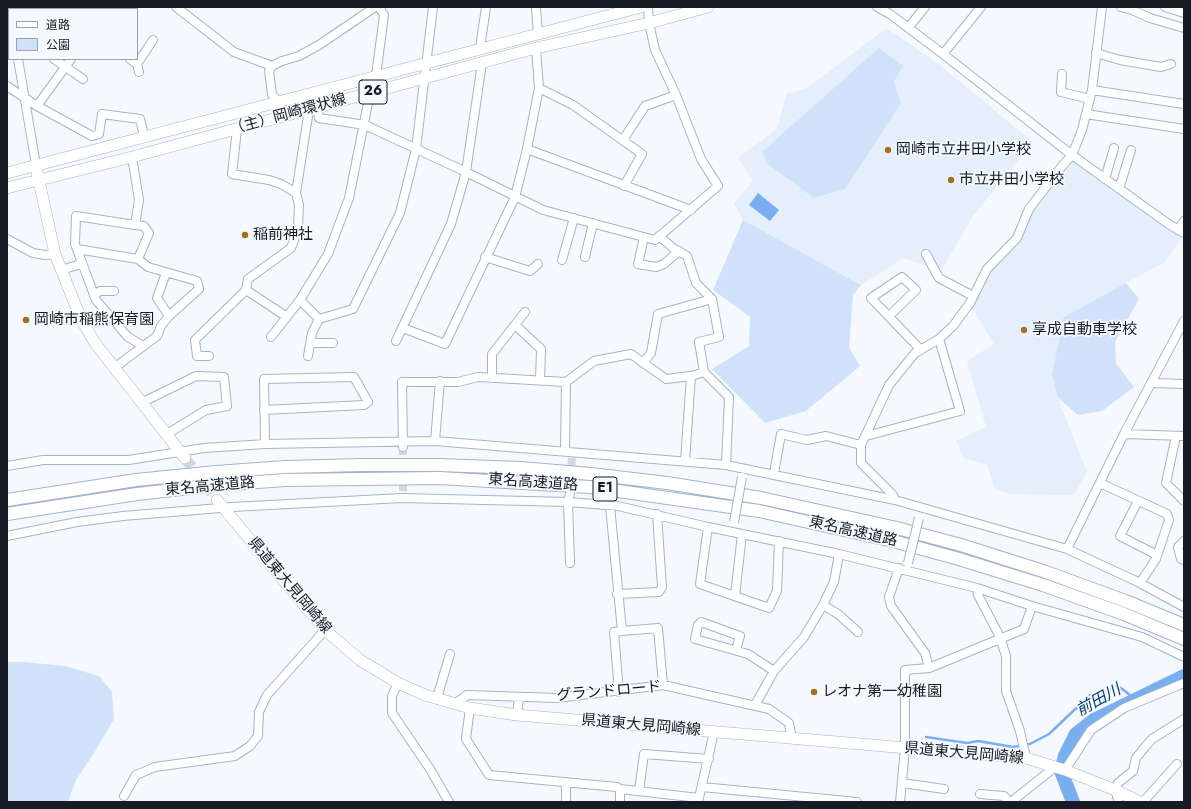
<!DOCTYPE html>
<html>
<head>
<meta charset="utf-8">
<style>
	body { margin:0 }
	#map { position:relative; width:1191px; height:809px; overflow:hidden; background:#f5f9fe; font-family:Jost,"Noto Sans JP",sans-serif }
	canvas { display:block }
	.frame { position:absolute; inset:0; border:8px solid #151c25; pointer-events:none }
	.legend { position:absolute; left:8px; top:8px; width:130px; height:52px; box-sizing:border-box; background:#f5f9fe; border:1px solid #9ba1a7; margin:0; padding:5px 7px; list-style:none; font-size:12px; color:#151c25 }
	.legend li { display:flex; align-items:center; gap:8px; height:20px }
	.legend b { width:20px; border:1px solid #9ba1a7 }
</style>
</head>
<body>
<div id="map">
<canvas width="1191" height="809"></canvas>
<div class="frame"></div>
<ul class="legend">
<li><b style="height:5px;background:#fff"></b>道路</li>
<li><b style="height:11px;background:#cfe2fa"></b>公園</li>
</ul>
</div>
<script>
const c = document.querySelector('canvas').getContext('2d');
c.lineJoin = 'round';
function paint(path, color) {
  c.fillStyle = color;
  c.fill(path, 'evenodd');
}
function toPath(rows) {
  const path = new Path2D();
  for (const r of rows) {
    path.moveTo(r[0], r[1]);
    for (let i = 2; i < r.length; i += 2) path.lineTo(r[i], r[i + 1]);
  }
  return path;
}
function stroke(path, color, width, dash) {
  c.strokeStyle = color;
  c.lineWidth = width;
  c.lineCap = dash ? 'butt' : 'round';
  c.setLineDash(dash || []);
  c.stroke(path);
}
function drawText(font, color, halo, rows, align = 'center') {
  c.font = font + ' Jost,"Noto Sans JP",sans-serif';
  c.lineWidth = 3.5;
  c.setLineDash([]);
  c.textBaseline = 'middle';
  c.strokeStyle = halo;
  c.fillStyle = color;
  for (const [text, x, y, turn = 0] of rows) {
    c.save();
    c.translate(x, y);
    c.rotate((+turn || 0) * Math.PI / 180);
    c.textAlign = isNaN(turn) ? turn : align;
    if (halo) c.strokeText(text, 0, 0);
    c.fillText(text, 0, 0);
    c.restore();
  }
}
paint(toPath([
	[887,28,940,65,1033,142,973,216,941,271,904,258,861,285,743,220,734,203,753,181,738,158,777,129,787,93,806,89],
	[1070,158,1166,227,1183,236,1165,262,1064,317,1052,374,1058,398,1087,472,1074,495,1008,494,995,489,987,464,964,459,956,441,986,427,967,361,994,344,971,306,989,271]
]), '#e5eefb');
paint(toPath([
	[879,48,903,66,894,82,901,103,845,189,814,198,768,164,762,152],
	[743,220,861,285,853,295,849,347,860,366,806,411,765,423,712,369,749,346,750,317,713,290],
	[1126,283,1139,299,1115,342,1116,363,1134,387,1102,411,1078,415,1058,398,1052,374,1064,317],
	[7,662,24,662,65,666,99,676,112,692,114,719,94,753,76,780,68,802,7,802]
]), '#cfe2fa');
paint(toPath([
	[758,193,779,210,770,221,749,205]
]), '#79aef1');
stroke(toPath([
	[926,737,967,743,978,741,1013,747,1030,744,1049,734,1090,695,1100,695,1117,685,1135,699]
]), '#79aef1', 2.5);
stroke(toPath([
	[1073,802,1061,771,1065,756,1076,734,1094,720,1184,676]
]), '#79aef1', 14);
stroke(toPath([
	[570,490,572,457],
	[403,491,403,447]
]), '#d3d8dd', 8, [8, 4]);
stroke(toPath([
	[185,458,217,500]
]), '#d3d8dd', 11, [11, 5.5]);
const minor = toPath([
	[10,7,10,9],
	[70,7,73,9],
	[176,7,234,52,272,66],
	[536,7,538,34],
	[877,7,890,14,943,54,1072,155,1170,225,1184,233],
	[1102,7,1092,90,1082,130,1072,155,1062,166,1029,209,1017,238,987,269,970,303,953,326,939,339,915,353,889,385,861,445,861,463,893,495,895,500,1067,549,1138,582,1184,607],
	[1121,7,1130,9,1150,18,1184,28],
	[1165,7,1184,13],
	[908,28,925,7],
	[480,48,486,7],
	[1096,53,1120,60,1161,67,1171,64],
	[943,54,981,7],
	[18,59,36,165],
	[54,59,83,79],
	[71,59,37,106,92,136,99,134,102,114,140,119,144,136],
	[130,59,137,64,139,72],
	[137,64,153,40],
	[1062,74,1061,92,1090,99],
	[376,76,384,15,379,7],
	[7,86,37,106],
	[539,88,573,105,642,154,624,186],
	[1092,90,1184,104],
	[278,102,272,94,269,71,272,66,282,61,299,56,319,45,375,7],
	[317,107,319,118,365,125,466,172,543,210,655,240,718,186,701,159,676,95,655,50,649,23,648,7],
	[1086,114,1184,129],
	[237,129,232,174,269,180,281,184,296,193],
	[623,140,645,106,676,95],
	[527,149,691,210],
	[1105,179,1114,148],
	[1119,189,1131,150],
	[135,225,76,216,75,244,96,300,128,337,143,346],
	[1178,230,1184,221],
	[659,236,673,248,687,256,696,283,712,299],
	[644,237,638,264,656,267,664,264,679,251],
	[7,239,33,253,45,255,55,254],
	[77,249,138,259],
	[926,254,939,278,973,296],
	[485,257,530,271,538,264],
	[585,257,593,223],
	[562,260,574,218],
	[61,270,81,264],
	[166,273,157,298,169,316],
	[94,295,100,291,114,291],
	[300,300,319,319,353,309,400,213,416,149,433,7],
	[889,316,916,290,902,277,871,298,921,350],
	[287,317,246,290,248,279,291,248,294,240,298,228,299,205,296,193,309,110],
	[515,325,541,349,540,380],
	[403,328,445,344,515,197,527,149,539,88,536,48],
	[271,337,300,300,328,254,349,198,370,93],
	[396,341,451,224,466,172,482,63],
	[311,343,333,343],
	[209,356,197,356,195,340,246,290],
	[308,356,312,333,319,319],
	[643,363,651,353,658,314,712,299,719,337,699,342,704,372],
	[114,368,157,336,161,326,169,316,199,289,197,281,148,267,138,259,149,233,144,226,135,225,139,200,132,157],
	[492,378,492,354,525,312],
	[1153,383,1184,384],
	[141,403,196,376,224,377,227,406,206,410,167,434],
	[264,410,364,405,368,402,354,377,264,379,265,444],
	[1124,434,1184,436],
	[866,436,960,411,939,339],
	[1176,436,1166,483,1184,501],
	[435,441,440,381],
	[403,447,402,382,458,382,478,377,566,382,594,361,631,354,666,379,691,376,704,372,729,397,726,465],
	[565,451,566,382],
	[685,461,691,376],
	[7,466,43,460,129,460,204,448,265,444,435,441,726,465,895,500],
	[774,473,781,434,807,440,826,436,861,445],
	[1100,483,1167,514,1169,520,1156,559,1140,583],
	[1138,501,1120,536,1157,555],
	[610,506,622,631],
	[708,527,700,584,769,608,777,591,779,541],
	[7,536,77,522,123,516,232,507,402,498,568,502,618,506,708,527,839,554,977,588,1032,606,1142,637,1184,657],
	[1184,541,1178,547,1181,559,1184,560],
	[1067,549,1124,434,1184,321],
	[570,563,568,502,570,494],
	[899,568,889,597,891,606,925,653,929,668],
	[977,588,978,595,1000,637,1006,656,1006,691,1020,731,1026,758],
	[617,594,659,592,662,587,657,514],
	[735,596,742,534],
	[823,605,838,614,858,632],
	[736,650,740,636,701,622,698,625,695,639,748,654,774,671],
	[398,683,392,696,392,713,430,769,449,802],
	[619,692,614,632,622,631,658,628,663,685],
	[437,698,450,654],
	[456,703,467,695,557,698,663,685,769,709,789,723,792,739],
	[755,705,774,671,804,637,823,605,834,582,839,554],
	[470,708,466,739,489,775,617,787,620,789,699,798],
	[517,715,519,697],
	[1065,770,1091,730,1124,708,1184,683],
	[566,782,566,802],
	[902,783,944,789],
	[702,787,857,802],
	[639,791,644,754,709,759],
	[980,794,1004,796,1009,802],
	[124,796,136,775,155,767,235,756,250,746,258,736,259,712,267,695,325,630],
	[620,802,620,789],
	[698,802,714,732],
	[900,802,905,749,905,670,929,668,1024,629,1032,606],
	[1011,802,1055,767],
	[1119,802,1115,790,1118,783,1133,771,1136,758,1145,747,1152,739,1184,719],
	[1143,802,1177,764]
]);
const major = toPath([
	[37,172,55,254,81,319,95,343,185,458],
	[7,173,641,7],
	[7,188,132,157,536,48,649,23,708,7],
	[217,500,325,630,360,660,398,683,425,695,470,708,517,715,1026,758,1065,770,1115,790,1140,802]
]);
const highway = toPath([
	[7,500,136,480,216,472,285,467,361,465,439,465,521,468,591,474,667,483,761,498,897,528,961,545,1046,572,1128,602,1184,625],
	[7,514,137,494,217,485,285,480,439,478,590,487,759,511,893,541,959,559,1043,585,1124,614,1184,639]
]);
stroke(minor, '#a2b4cb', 10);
stroke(major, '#a2b4cb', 12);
stroke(highway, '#a2b4cb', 14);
stroke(minor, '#fff', 8);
stroke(major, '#fff', 11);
stroke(highway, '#fff', 12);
const minorBridge = toPath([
	[734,522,742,477],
	[908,563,919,518]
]);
stroke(minorBridge, '#a2b4cb', 10, []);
stroke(minorBridge, '#fff', 8);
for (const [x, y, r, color] of [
	[888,150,4,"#a07023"],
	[951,180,4,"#a07023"],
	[245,235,4,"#a07023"],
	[26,320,4,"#a07023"],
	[1024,330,4,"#a07023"],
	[814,692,4,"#a07023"]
]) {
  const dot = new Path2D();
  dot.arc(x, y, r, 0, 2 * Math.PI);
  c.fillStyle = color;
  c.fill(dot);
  stroke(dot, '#f5f9fe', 1.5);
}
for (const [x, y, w] of [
	[373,92,28],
	[605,489,24]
]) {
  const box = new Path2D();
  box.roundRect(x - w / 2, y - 12, w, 24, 3);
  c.fillStyle = '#f5f9fe';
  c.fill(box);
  stroke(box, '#151c25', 1);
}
drawText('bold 14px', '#151c25', null, [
	["26",373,92],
	["E1",605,489]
]);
drawText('15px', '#151c25', '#f5f9fe', [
	["（主）岡崎環状線",288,115,-15],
	["東名高速道路",533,483,4],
	["東名高速道路",210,487,-5],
	["東名高速道路",853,532,13],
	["県道東大見岡崎線",289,586,50],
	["グランドロード",609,692,-5],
	["県道東大見岡崎線",641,726,5],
	["県道東大見岡崎線",964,754,5]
]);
drawText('15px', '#151c25', '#f5f9fe', [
	["岡崎市立井田小学校",896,150],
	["市立井田小学校",959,180],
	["稲前神社",253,235],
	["岡崎市稲熊保育園",34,320],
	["享成自動車学校",1032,330],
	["レオナ第一幼稚園",822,692]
], 'left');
drawText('italic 16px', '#023c77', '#f5f9fe', [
	["前田川",1099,701,-29]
]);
</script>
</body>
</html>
